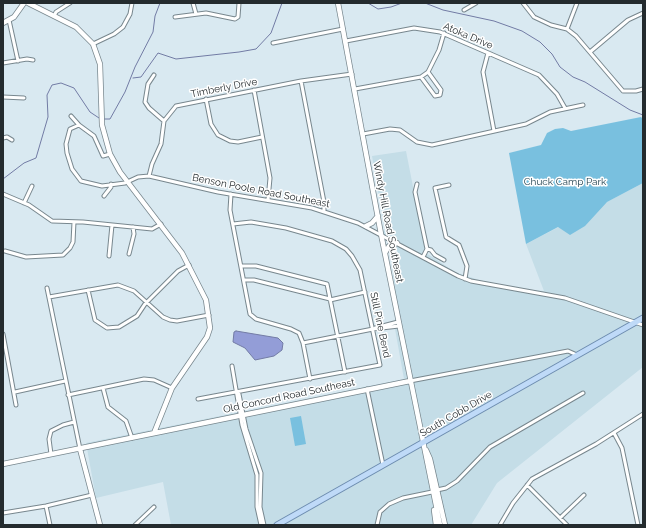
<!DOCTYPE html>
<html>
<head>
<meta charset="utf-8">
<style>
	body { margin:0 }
	#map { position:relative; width:646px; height:528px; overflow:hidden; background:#d9e9f1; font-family:Raleway,sans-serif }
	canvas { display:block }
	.frame { position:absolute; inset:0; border:4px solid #242b2e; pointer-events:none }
</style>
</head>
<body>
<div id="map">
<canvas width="646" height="528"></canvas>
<div class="frame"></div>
</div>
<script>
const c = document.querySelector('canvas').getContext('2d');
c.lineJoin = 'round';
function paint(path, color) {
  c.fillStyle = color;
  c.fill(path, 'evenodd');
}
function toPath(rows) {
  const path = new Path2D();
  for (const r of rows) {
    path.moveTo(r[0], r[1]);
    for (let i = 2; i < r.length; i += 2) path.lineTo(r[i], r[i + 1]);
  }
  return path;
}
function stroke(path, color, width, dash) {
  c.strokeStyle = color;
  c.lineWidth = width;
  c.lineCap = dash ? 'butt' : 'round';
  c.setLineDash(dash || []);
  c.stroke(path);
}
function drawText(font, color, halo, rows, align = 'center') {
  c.font = font + ' Raleway,sans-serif';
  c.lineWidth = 3;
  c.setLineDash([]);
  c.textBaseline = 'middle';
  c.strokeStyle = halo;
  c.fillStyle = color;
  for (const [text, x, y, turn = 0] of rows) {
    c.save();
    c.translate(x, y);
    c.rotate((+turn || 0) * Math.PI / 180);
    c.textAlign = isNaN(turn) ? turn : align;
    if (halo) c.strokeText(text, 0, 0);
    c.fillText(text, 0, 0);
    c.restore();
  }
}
paint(toPath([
	[406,151,426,253,455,272,500,287,544,291,526,244,643,183,643,367,497,483,471,525,171,525,163,482,96,498,86,443,404,379,395,329,395,290,390,250,388,241,375,227,385,231,372,156]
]), '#c4dde7');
paint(toPath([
	[641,117,643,119,643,183,607,202,585,226,570,235,558,227,526,244,509,153,541,145,547,133,555,129,563,128,571,131],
	[301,416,306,444,295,446,290,418]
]), '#79c0df');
const water = toPath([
	[236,331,278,338,283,343,282,350,274,356,255,360,245,348,233,342,234,332,236,331]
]);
paint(water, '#939dd7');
stroke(water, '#727ba4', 1);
stroke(toPath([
	[368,3,378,9,391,7,402,3],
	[425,3,443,10,494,21,522,31,540,42,552,54,560,67,573,77,585,82,630,110,643,115],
	[133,78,141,77,158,53,176,59,239,52,256,49,271,33,282,3],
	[104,119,110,119,125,92,135,67,153,32,155,16,160,3],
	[3,179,24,163,36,158,48,117,47,95,52,85,61,83,74,88,90,112,99,118]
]), '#727ba4', 1);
const street = toPath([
	[193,3,196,14],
	[523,3,534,17,551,25,567,29,576,36,623,91,636,91,643,89],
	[464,10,476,3],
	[54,16,56,12,70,3],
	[175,17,206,13,235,19,238,17,239,3],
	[9,20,18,61],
	[567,29,577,3],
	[346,41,414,28,440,32,539,75,557,94,565,108],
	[273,43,343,29],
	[93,44,114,34,123,27,130,14,132,3],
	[590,52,628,20,643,13],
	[488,53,483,72,494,131],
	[3,63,27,59,33,60],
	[154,75,148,84,145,102,149,108,164,121],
	[421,77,435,96,440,95,441,90,428,72],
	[301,81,324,202,324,211],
	[355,89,421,77,428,72,439,50,444,33],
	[254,90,270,178,268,200],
	[3,97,24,98],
	[206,99,211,124,218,135,230,141,238,142,262,137],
	[71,116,79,125],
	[363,134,390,129,400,130,417,142,432,145,526,124,550,112,583,105],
	[3,138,7,137,12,140],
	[110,154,103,156,94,136,79,125,70,129,66,144,67,153,72,169,81,181,102,186,125,183,138,177,149,176,218,192,312,208,358,223,458,276,471,281,565,298,643,325],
	[149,176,152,164,161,144,164,121,176,106,301,81,352,74],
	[417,184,415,192,427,249,423,257],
	[449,185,435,188,446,237,459,245,467,266,465,279],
	[3,194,29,205,52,221,83,222,152,229,161,224],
	[231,194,230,210,250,314,256,319,291,329,299,333,303,343,310,379],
	[104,196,111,187,111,184],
	[24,203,32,186],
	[427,249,431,250,435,255,444,260],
	[5,251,26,257,63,255,70,248,73,242,74,222],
	[129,254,134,234,133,227],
	[109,256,112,225],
	[241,266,256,266,327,284,345,372],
	[244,280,254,280,330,299],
	[47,288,80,449],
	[88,290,95,320,107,328,119,327,137,316,145,304,178,271,189,265],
	[49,297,118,285,134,291,163,317,170,320,177,321,209,315],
	[330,300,365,292],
	[375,328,398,322],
	[3,334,16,405],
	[303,343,373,329,399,326],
	[232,366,242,425,257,475,257,507,261,525],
	[410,381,568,351,577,355],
	[103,388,108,407,126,421,132,438],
	[367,389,383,465],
	[237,391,239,394,246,429,261,473,260,507,264,525],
	[15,392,65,381],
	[68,395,144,379,154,380,172,388],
	[198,399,380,365,360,270,352,256,346,249,332,241,286,228,251,222,233,224],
	[614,433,622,448,638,525],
	[51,454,49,439,51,431,63,425,74,422],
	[527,485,567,525],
	[437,490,446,488,457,481,490,447,583,393],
	[46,506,50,525],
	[3,513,46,506,92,495],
	[560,518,584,495],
	[135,525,154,507],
	[377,525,380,512,389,504,403,498,432,492],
	[500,525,513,503,532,479,596,444,643,414]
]);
const secondary = toPath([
	[28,3,76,27,93,44,100,64,102,125,110,154,120,172,182,253,206,300,210,328,207,337,172,388,154,433],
	[338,3,381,234,440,525],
	[3,23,14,17,24,3],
	[366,226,372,223,378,216],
	[385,253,389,246,397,243],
	[80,449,100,525],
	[426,450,430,459,445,525],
	[3,464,410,381],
	[434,510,436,525]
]);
const primary = toPath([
	[277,525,643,318]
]);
stroke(street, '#78878e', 5);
stroke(secondary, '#78878e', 6);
stroke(primary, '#6d8caf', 7);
stroke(street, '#fff', 3);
stroke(secondary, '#fff', 4.5);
stroke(primary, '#bfdaf8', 5);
drawText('10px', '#242b2e', '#fff', [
	["Atoka Drive",468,36,23],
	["Timberly Drive",224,88,-11],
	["Benson Poole Road Southeast",261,191,11],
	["Windy Hill Road Southeast",388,222,79],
	["Still Pine Bend",380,325,78],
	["Old Concord Road Southeast",289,396,-12],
	["South Cobb Drive",456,414,-30]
]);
drawText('10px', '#1c3e4c', '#fff', [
	["Chuck Camp Park",565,182]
]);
</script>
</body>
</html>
